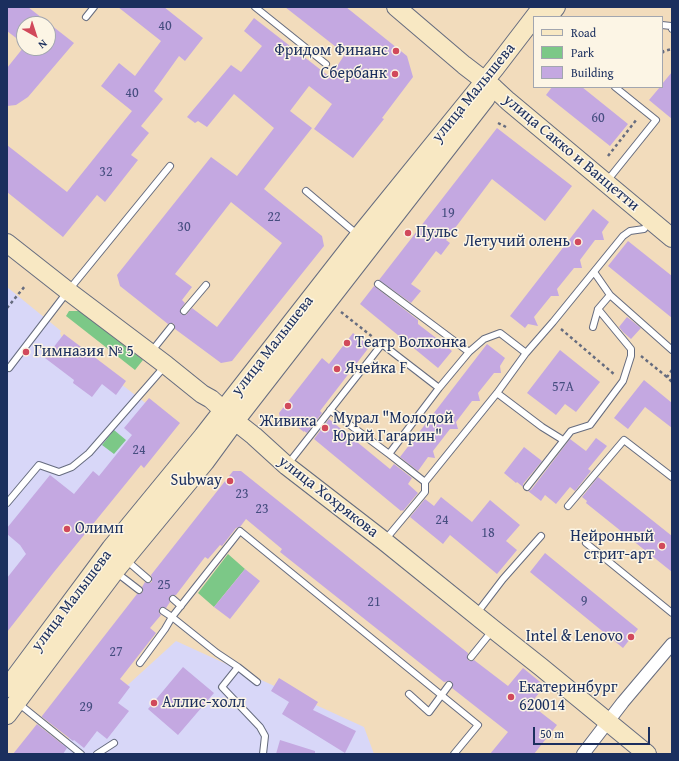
<!DOCTYPE html>
<html>
<head>
<meta charset="utf-8">
<style>
	body { margin:0 }
	#map { position:relative; width:679px; height:761px; overflow:hidden; background:#f2dcbc; font-family:"Gentium Book Plus",serif }
	canvas { display:block }
	.frame { position:absolute; inset:0; border:8px solid #1b2f5e; pointer-events:none }
	.legend { position:absolute; left:533px; top:16px; width:130px; height:72px; box-sizing:border-box; background:#fcf5e5; border:1px solid #a2a6af; margin:0; padding:5px 7px; list-style:none; font-size:12px; color:#1b2f5e }
	.legend li { display:flex; align-items:center; gap:8px; height:20px }
	.legend b { width:20px; border:1px solid #a2a6af }
	.north { position:absolute; left:16px; top:16px; width:40px; height:40px; box-sizing:border-box; background:#fcf5e5; border:1px solid #a2a6af; border-radius:50%; rotate:141deg; font-size:11px; font-weight:700; line-height:16px; text-align:center; color:#1b2f5e }
	.north::after { content:''; display:block; margin:auto; width:14px; height:18px; background:#d1495b; clip-path:polygon(50% 0,100% 100%,50% 72%,0 100%) }
	.scale { position:absolute; left:533px; top:727px; width:117px; height:18px; box-sizing:border-box; border:2px solid #1b2f5e; border-top:0; padding-left:5px; font-size:12px; line-height:14px; white-space:nowrap; color:#1b2f5e; -webkit-text-stroke:3px #fcf5e5; paint-order:stroke }
</style>
</head>
<body>
<div id="map">
<canvas width="679" height="761"></canvas>
<div class="frame"></div>
<ul class="legend">
<li><b style="height:5px;background:#f8e8c3"></b>Road</li>
<li><b style="height:11px;background:#7cc887"></b>Park</li>
<li><b style="height:11px;background:#c4a8e1"></b>Building</li>
</ul>
<div class="north">N</div>
<div class="scale">50 m</div>
</div>
<script>
const c = document.querySelector('canvas').getContext('2d');
c.lineJoin = 'round';
function paint(path, color) {
  c.fillStyle = color;
  c.fill(path, 'evenodd');
}
function toPath(rows) {
  const path = new Path2D();
  for (const r of rows) {
    path.moveTo(r[0], r[1]);
    for (let i = 2; i < r.length; i += 2) path.lineTo(r[i], r[i + 1]);
  }
  return path;
}
function stroke(path, color, width, dash) {
  c.strokeStyle = color;
  c.lineWidth = width;
  c.lineCap = dash ? 'butt' : 'round';
  c.setLineDash(dash || []);
  c.stroke(path);
}
function drawText(font, color, halo, rows, align = 'center') {
  c.font = font + ' "Gentium Book Plus",serif';
  c.lineWidth = 3;
  c.setLineDash([]);
  c.textBaseline = 'middle';
  c.strokeStyle = halo;
  c.fillStyle = color;
  for (const [text, x, y, turn = 0] of rows) {
    c.save();
    c.translate(x, y);
    c.rotate((+turn || 0) * Math.PI / 180);
    c.textAlign = isNaN(turn) ? turn : align;
    if (halo) c.strokeText(text, 0, 0);
    c.fillText(text, 0, 0);
    c.restore();
  }
}
paint(toPath([
	[7,287,61,331,60,333,62,338,166,419,7,614],
	[176,641,364,727,374,754,52,754]
]), '#d8d7f8');
paint(toPath([
	[69,311,79,311,143,360,135,370,66,316],
	[114,430,126,440,114,454,102,445],
	[228,554,245,569,214,607,198,593]
]), '#7cc887');
paint(toPath([
	[7,7,28,7,74,43,28,97,16,105,7,106,7,68,23,48,48,48,48,24,24,24,24,44,7,31],
	[118,7,164,7,203,38,185,61,179,56,154,91,163,99,141,126,149,133,131,155,138,160,105,202,97,195,63,237,7,192,7,145,67,192,132,111,101,86,119,63,135,76,161,41],
	[285,7,346,7,407,56,413,77,382,118,384,119,353,158,314,129,332,104,309,86,290,111,312,128,264,189,322,236,324,246,232,361,221,363,175,329,175,326,173,323,171,323,168,324,120,286,117,275,211,157,237,176,274,128,234,94,207,127,198,121,195,123,187,117,231,65,241,72,262,46,244,31,254,18,330,77,345,54],
	[231,202,282,243,217,327,192,308,186,315,184,315,181,314,180,310,185,303,182,300,192,287,175,274],
	[672,72,672,119,649,100,660,87,662,87,662,84],
	[552,87,582,87,628,124,610,146,546,95],
	[497,128,572,186,545,221,492,179,446,240,450,243,441,255,436,251,411,284,421,291,411,303,379,280],
	[593,209,609,222,602,232,604,240,595,240,580,260,582,268,574,268,557,289,559,296,551,296,534,317,538,326,528,324,525,328,510,316],
	[628,241,672,276,672,318,608,266],
	[374,286,418,320,418,324,440,341,445,340,446,341,446,346,452,351,438,368,360,304],
	[627,317,641,328,631,339,623,332,619,327],
	[353,333,370,346,320,411,322,413,307,433,304,431,304,432,291,422,289,425,280,418,279,413,322,358,329,364],
	[64,334,126,381,116,395,102,384,92,397,73,383,74,380,45,358],
	[487,344,505,358,500,366,501,373,494,373,478,393,480,401,472,401,456,422,458,429,450,429,433,451,435,458,428,457,418,471,400,457],
	[560,350,600,382,576,412,565,404,556,415,527,393],
	[644,380,672,403,672,428,645,407,628,429,614,418],
	[149,398,180,423,144,468,141,465,54,572,7,632,7,578,26,554,20,545,7,534,7,528,50,475,74,494,93,471,99,476,132,435,124,428],
	[329,419,390,469,394,464,412,478,408,484,418,493,403,511,402,510,401,511,314,439],
	[596,438,607,446,588,469,591,471,575,491,570,487,556,504,545,495,541,501,528,491,531,490,570,439,586,451],
	[524,447,542,461,523,484,523,487,517,482,516,483,504,473],
	[233,471,241,471,468,653,467,658,469,661,472,661,474,660,508,686,523,668,545,686,530,704,557,725,534,754,490,754,508,732,452,688,453,685,452,682,449,681,444,682,280,552,282,549,246,519,240,527,236,528,222,546,220,545,208,559,205,557,176,595,173,595,170,596,169,599,170,602,166,608,163,607,159,609,159,613,161,615,150,628,156,633,120,679,130,687,118,703,129,711,107,739,97,731,84,748,74,740,73,741,42,717,42,716,137,594,140,594,143,592,143,589,142,587,145,582,149,583,152,582,152,578,151,575],
	[598,477,672,536,672,572,586,503,587,501,582,497],
	[441,497,472,522,490,500,520,525,506,541,517,550,497,574,450,535,443,544,410,517,425,499,434,506],
	[545,553,638,629,623,648,530,572],
	[245,569,260,581,230,619,214,607],
	[183,667,214,693,178,735,148,709],
	[279,678,318,702,313,710,356,731,345,753,282,714,289,702,271,691],
	[37,724,67,748,63,754,13,754],
	[280,740,315,751,315,754,276,754]
]), '#c4a8e1');
const lane = toPath([
	[255,7,326,64],
	[86,17,94,7],
	[662,25,671,26,672,29],
	[607,181,656,120,615,87],
	[306,191,358,235],
	[594,272,610,295,672,350],
	[378,284,469,352],
	[184,311,206,285],
	[593,327,598,309,610,295],
	[151,352,171,327],
	[9,368,68,291,170,166],
	[497,393,542,427,563,440],
	[330,410,389,454,425,482,425,492,385,540],
	[389,454,439,388,469,352,484,339,500,333,526,353],
	[288,464,382,344,439,388],
	[425,482,497,393,526,353,553,322,623,236,630,231,644,229,650,221],
	[527,487,571,431,590,425,623,381,631,356,631,349,598,309],
	[7,503,39,465,59,472,72,467,89,453,165,366],
	[568,506,624,440,672,477],
	[586,543,672,613],
	[126,560,148,579],
	[117,573,139,590],
	[173,599,181,606],
	[163,611,172,617,217,653,238,667,257,682],
	[477,613,503,579,541,536],
	[471,657,492,631],
	[140,663,165,629,172,617,240,531,478,725,454,754],
	[238,667,222,687,260,727,265,736,263,754],
	[409,694,429,712,449,685],
	[18,703,81,754],
	[97,754,114,743]
]);
const street = toPath([
	[583,754,623,702,672,644]
]);
const secondary = toPath([
	[396,7,464,65,494,88,508,101,672,238],
	[548,17,556,7],
	[7,243,68,291,166,365,202,394,211,399,235,421,254,436,287,466,384,541,493,629,541,667,647,754],
	[7,688,111,548,203,436,359,236,496,67,542,7],
	[7,715,115,571,205,462,235,421,486,98]
]);
stroke(lane, '#666c7f', 8);
stroke(street, '#666c7f', 14);
stroke(secondary, '#666c7f', 20);
stroke(toPath([
	[662,53,664,51,672,49],
	[498,123,506,127],
	[608,156,637,119],
	[7,308,25,286],
	[341,312,374,338],
	[561,329,615,375],
	[641,356,667,377],
	[672,370,667,377,672,382]
]), '#666c7f', 2.5, [3, 3]);
stroke(lane, '#fff', 6);
stroke(street, '#fff', 12);
stroke(secondary, '#f8e8c3', 18);
for (const [x, y, r, color] of [
	[396,51,4,"#d1495b"],
	[395,74,4,"#d1495b"],
	[408,233,4,"#d1495b"],
	[578,242,4,"#d1495b"],
	[347,343,4,"#d1495b"],
	[26,352,4,"#d1495b"],
	[337,369,4,"#d1495b"],
	[288,406,4,"#d1495b"],
	[325,428,4,"#d1495b"],
	[230,481,4,"#d1495b"],
	[67,529,4,"#d1495b"],
	[662,546,4,"#d1495b"],
	[631,637,4,"#d1495b"],
	[511,697,4,"#d1495b"],
	[154,703,4,"#d1495b"]
]) {
  const dot = new Path2D();
  dot.arc(x, y, r, 0, 2 * Math.PI);
  c.fillStyle = color;
  c.fill(dot);
  stroke(dot, '#fcf5e5', 1.5);
}
drawText('14px', '#454d7f', null, [
	["40",165,26],
	["40",132,93],
	["60",598,118],
	["32",106,172],
	["19",448,213],
	["22",274,217],
	["30",184,227],
	["57А",563,387],
	["24",139,450],
	["23",242,494],
	["23",262,509],
	["24",442,520],
	["18",488,533],
	["25",164,585],
	["9",584,601],
	["21",374,602],
	["27",116,652],
	["29",86,707]
]);
drawText('16px', '#1b2f5e', '#fcf5e5', [
	["Фридом Финанс",388,51,"right"],
	["Сбербанк",387,74,"right"],
	["Пульс",416,233],
	["Летучий олень",570,242,"right"],
	["Театр Волхонка",355,343],
	["Гимназия № 5",34,352],
	["Ячейка F",345,369],
	["Мурал \"Молодой",333,419],
	["Юрий Гагарин\"",333,437],
	["Живика",288,422,"center"],
	["Subway",222,481,"right"],
	["Олимп",75,529],
	["Нейронный",654,537,"right"],
	["стрит-арт",654,555,"right"],
	["Intel & Lenovo",623,637,"right"],
	["Екатеринбург",519,688],
	["620014",519,706],
	["Аллис-холл",162,703]
], 'left');
drawText('16px', '#1b2f5e', '#fcf5e5', [
	["улица Малышева",474,93,-51],
	["улица Сакко и Ванцетти",571,153,40],
	["улица Малышева",273,346,-52],
	["улица Хохрякова",328,497,38],
	["улица Малышева",72,601,-53]
]);
</script>
</body>
</html>
